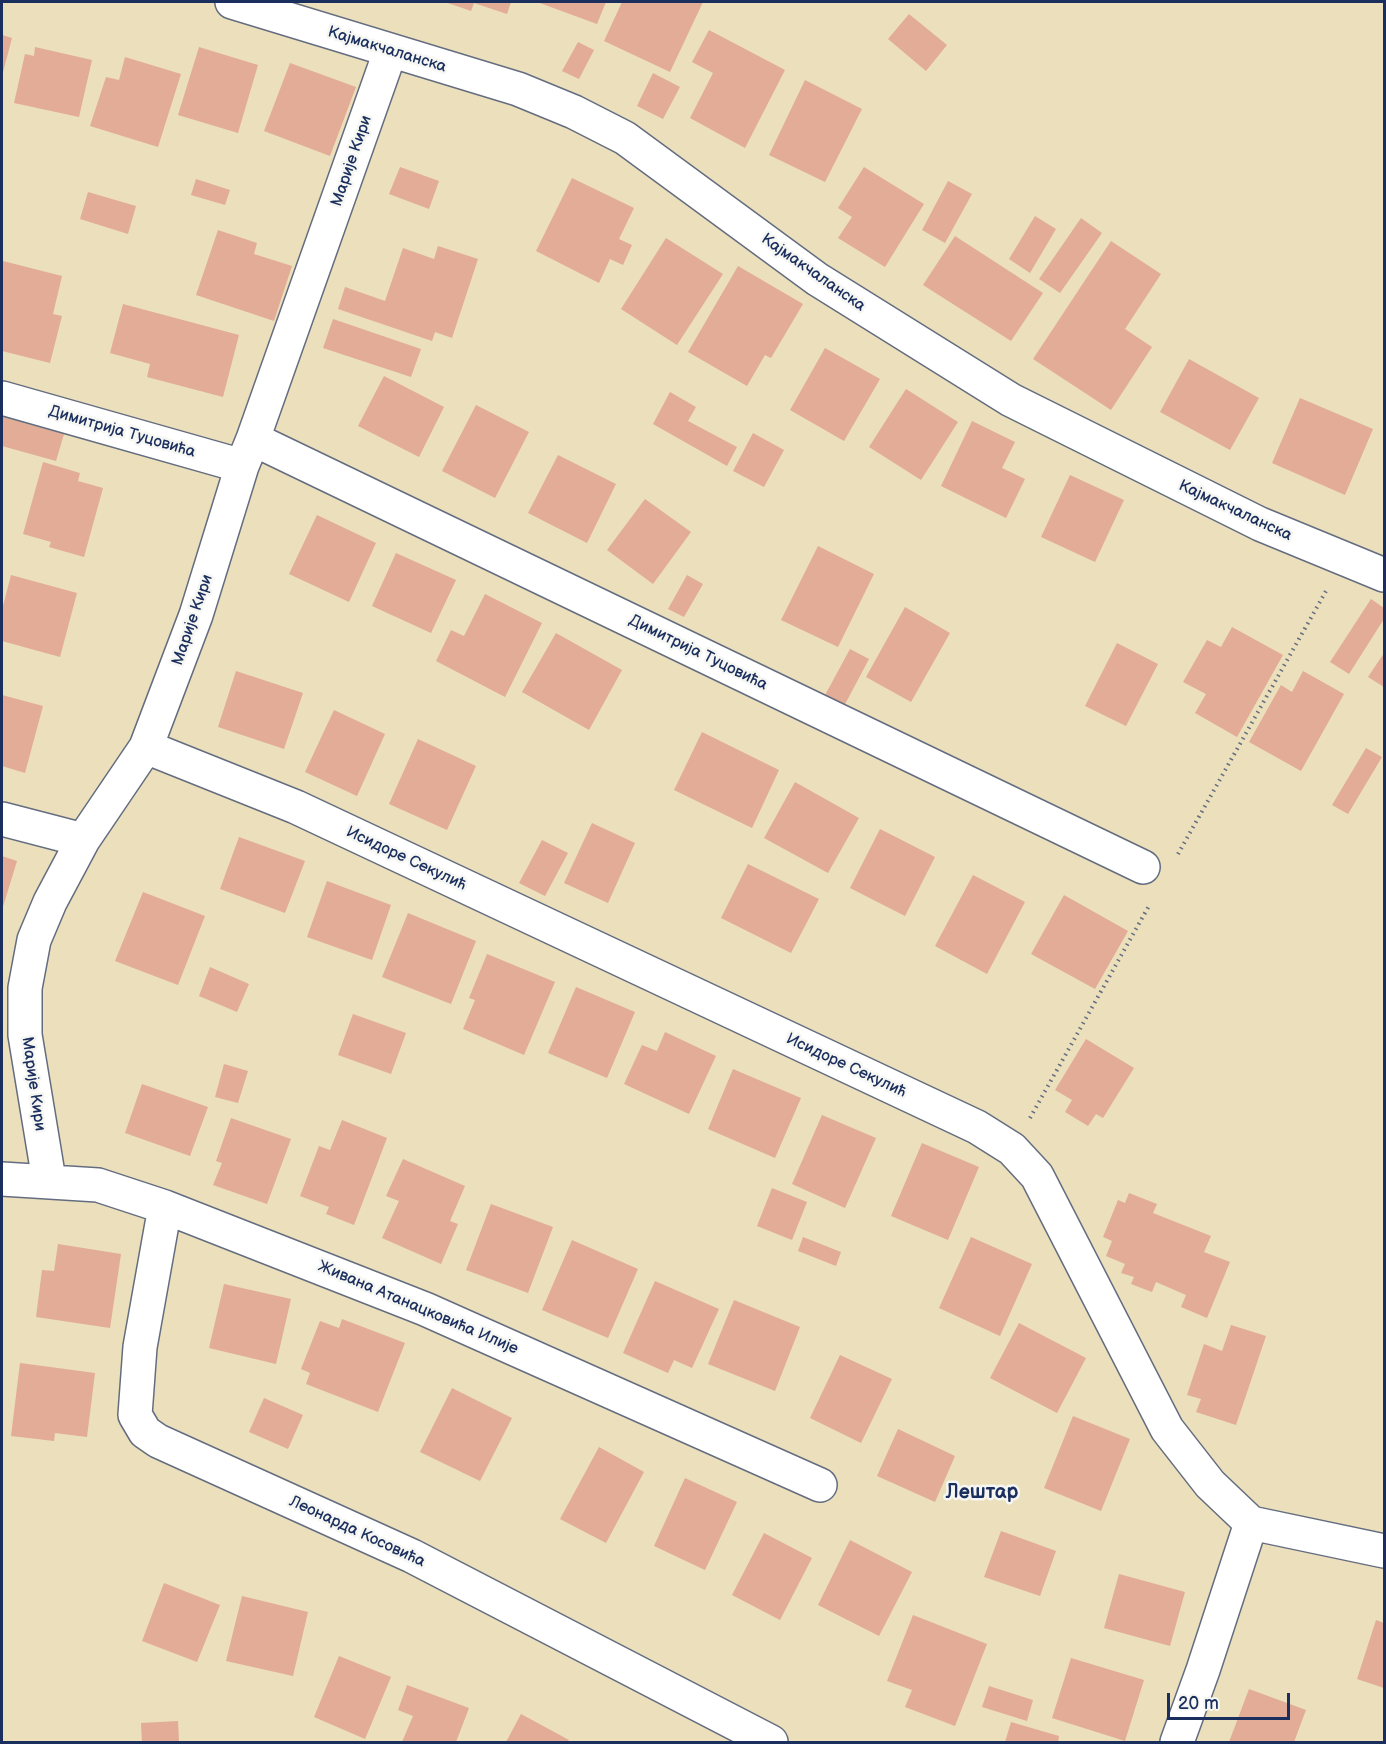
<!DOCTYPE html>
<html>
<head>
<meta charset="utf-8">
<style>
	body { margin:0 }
	#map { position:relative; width:1386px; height:1744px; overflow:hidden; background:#ebdfbc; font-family:"Balsamiq Sans",sans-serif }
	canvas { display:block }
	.frame { position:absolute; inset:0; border:3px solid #1b2f5e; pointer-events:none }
	.scale { position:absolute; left:1167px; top:1693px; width:123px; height:27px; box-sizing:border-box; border:3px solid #1b2f5e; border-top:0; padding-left:8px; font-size:18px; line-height:21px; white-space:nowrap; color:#1b2f5e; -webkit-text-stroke:4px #f6f6f2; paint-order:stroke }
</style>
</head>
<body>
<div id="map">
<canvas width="1386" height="1744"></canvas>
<div class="frame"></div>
<div class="scale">20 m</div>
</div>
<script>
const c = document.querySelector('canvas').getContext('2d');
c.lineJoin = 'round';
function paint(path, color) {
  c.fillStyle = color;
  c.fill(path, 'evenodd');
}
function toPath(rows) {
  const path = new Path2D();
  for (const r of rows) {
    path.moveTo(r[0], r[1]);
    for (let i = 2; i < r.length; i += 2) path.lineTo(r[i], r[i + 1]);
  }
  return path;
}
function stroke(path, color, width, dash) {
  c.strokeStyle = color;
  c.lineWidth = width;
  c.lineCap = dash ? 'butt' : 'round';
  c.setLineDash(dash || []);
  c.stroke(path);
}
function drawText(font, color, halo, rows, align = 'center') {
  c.font = font + ' "Balsamiq Sans",sans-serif';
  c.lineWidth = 5;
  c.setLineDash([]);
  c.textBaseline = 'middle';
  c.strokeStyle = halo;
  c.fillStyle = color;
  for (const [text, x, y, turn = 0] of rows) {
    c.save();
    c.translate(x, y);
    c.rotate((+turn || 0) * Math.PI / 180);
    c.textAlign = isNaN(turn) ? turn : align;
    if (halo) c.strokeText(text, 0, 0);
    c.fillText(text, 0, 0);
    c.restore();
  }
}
paint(toPath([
	[445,2,511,2,507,14,474,3,471,11],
	[537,2,606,2,597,24],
	[622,2,703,2,670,72,604,41],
	[909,14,947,45,926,71,888,39],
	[709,30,785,70,745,148,690,118,713,73,692,62],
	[2,35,12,38,2,76],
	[578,42,594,50,579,79,562,71],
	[35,47,92,60,79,117,14,103,25,54,34,56],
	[199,47,258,65,238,133,178,115],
	[125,57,181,74,158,147,90,126,106,77,119,80],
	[290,63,356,87,330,156,264,131],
	[653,73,680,87,663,119,637,106],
	[805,80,862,109,825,182,769,155],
	[400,167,439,181,429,209,389,194],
	[864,167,924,204,885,267,838,238,852,217,838,208],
	[572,178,634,208,619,239,632,245,623,265,610,259,599,283,536,251],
	[196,179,230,190,225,205,191,195],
	[948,181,972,194,945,243,922,230],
	[88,192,136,206,128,234,80,219],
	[1035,216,1056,229,1030,273,1009,259],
	[1081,218,1102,233,1060,293,1039,279],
	[218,230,257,243,254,254,292,266,274,321,196,295],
	[955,236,1043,293,1011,341,923,285],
	[666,238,723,274,677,345,621,309],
	[1111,241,1161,274,1125,329,1152,347,1111,410,1033,359],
	[438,246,478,259,452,338,435,332,432,341,338,309,345,287,385,301,403,248,434,259],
	[3,261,62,276,53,314,62,316,50,363,2,351,2,268],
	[738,266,803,304,771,358,765,355,747,386,688,352],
	[123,304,239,335,223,397,147,377,150,364,110,353],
	[333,319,421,349,411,377,323,348],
	[825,348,880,379,844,441,790,410],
	[1189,359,1259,398,1230,450,1160,412],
	[384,376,444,407,419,457,358,426],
	[906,389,958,422,921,480,869,447],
	[670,392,696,407,688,421,737,447,727,466,653,424],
	[1300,398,1373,429,1345,495,1272,463],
	[476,405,529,432,495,498,442,471],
	[2,417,64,434,56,461,2,446],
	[972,421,1015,442,1002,468,1025,479,1006,518,941,486],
	[753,433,784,450,764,487,733,471],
	[558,455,616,484,587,543,528,513],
	[43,462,80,473,78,481,103,488,84,557,49,547,51,542,23,534],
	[1070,475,1124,500,1095,562,1041,537],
	[645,499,691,532,653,584,607,550],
	[317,515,376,543,349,602,289,574],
	[818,546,874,574,838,647,781,620],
	[396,553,456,580,431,633,372,606],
	[11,575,77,593,60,657,2,641,2,610],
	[687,575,703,584,684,617,668,609],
	[485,594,542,623,505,697,436,661,451,630,464,636],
	[1371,599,1384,608,1384,619,1349,674,1330,662],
	[905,607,950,633,911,702,866,677],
	[1232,627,1283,655,1237,737,1195,713,1206,694,1183,682,1207,640,1221,647],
	[556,633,622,670,589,730,522,692],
	[1117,643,1158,664,1126,726,1085,706],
	[850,649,869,659,843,708,824,697],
	[1384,653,1384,687,1368,677],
	[236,671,303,693,284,749,218,727],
	[1303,671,1344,694,1301,771,1249,742,1281,685,1292,692],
	[2,695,43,706,25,773,2,766],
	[334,710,385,734,357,796,305,772],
	[702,732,779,770,752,828,674,790],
	[418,739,476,766,447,830,389,804],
	[1366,748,1382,757,1348,814,1332,805],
	[795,782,859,818,828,873,764,838],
	[592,823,635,843,608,903,564,883],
	[880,829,935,857,905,916,850,888],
	[239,837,305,861,285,913,220,889],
	[542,840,568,853,545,896,519,883],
	[2,856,17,861,2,910],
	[748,864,819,899,791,953,721,918],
	[973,875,1025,902,987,974,935,946],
	[327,881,391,905,372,960,307,937],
	[143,892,205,916,178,985,115,961],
	[1064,895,1128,931,1095,989,1031,954],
	[408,913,476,941,451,1004,382,977],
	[487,954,555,982,524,1055,463,1029,475,1000,469,998],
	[210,967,249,984,237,1012,199,996],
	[576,987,635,1012,607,1078,548,1053],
	[353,1014,406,1033,391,1074,338,1055],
	[665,1032,716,1056,689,1114,624,1084,642,1045,657,1051],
	[1086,1039,1134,1068,1103,1118,1096,1114,1088,1126,1065,1112,1072,1100,1055,1090],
	[224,1064,248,1071,238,1103,215,1097],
	[733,1069,801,1098,775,1158,708,1129],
	[142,1084,208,1107,190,1156,125,1133],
	[822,1115,876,1138,845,1208,792,1184],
	[231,1118,291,1139,267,1204,213,1185,222,1163,216,1161],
	[342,1120,387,1138,354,1225,326,1214,329,1207,300,1196,319,1146,330,1150],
	[922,1143,979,1167,948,1240,891,1216],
	[403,1159,465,1186,450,1221,458,1224,441,1264,382,1238,399,1201,386,1196],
	[772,1188,807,1202,792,1240,757,1226],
	[1129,1193,1157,1204,1153,1213,1211,1236,1204,1252,1230,1262,1207,1318,1181,1307,1186,1295,1156,1282,1152,1292,1131,1284,1134,1277,1121,1273,1125,1264,1106,1256,1112,1241,1103,1237,1118,1200,1125,1203],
	[491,1204,553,1227,528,1293,466,1270],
	[803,1237,841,1252,836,1266,798,1251],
	[971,1237,1032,1264,1000,1336,939,1308],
	[572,1240,638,1269,608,1338,542,1310],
	[58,1244,121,1254,110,1328,36,1317,42,1270,54,1271],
	[655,1281,719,1309,692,1368,674,1360,668,1373,623,1353],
	[224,1284,291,1299,276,1364,209,1348],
	[734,1300,800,1327,775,1391,708,1364],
	[342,1319,405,1343,378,1412,306,1384,310,1373,301,1369,320,1321,339,1328],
	[1019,1323,1086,1358,1057,1413,990,1378],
	[1231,1325,1266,1336,1236,1425,1196,1412,1201,1399,1187,1395,1204,1344,1222,1351],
	[840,1355,892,1379,861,1443,810,1418],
	[20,1363,95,1373,87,1437,55,1433,54,1441,11,1436],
	[452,1388,512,1418,480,1481,420,1452],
	[264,1398,303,1415,288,1449,249,1432],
	[1073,1416,1130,1439,1101,1511,1044,1488],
	[898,1429,955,1456,935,1502,877,1476],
	[599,1447,644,1472,606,1543,560,1519],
	[685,1478,737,1502,705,1570,654,1546],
	[1001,1531,1056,1551,1040,1596,984,1577],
	[764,1533,812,1558,780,1620,732,1595],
	[850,1540,912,1572,879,1636,818,1605],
	[1119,1574,1185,1592,1170,1646,1104,1628],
	[164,1583,220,1605,197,1662,142,1641],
	[242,1596,308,1612,293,1676,226,1661],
	[913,1615,987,1644,955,1726,905,1707,912,1690,887,1681],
	[1376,1620,1384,1623,1384,1688,1357,1679],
	[339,1656,391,1677,365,1739,314,1717],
	[1071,1658,1144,1680,1125,1741,1052,1718],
	[407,1685,469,1708,456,1742,402,1742,413,1716,398,1710],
	[989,1686,1033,1700,1027,1721,982,1707],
	[1249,1689,1306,1710,1294,1742,1229,1742],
	[521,1714,569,1740,567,1742,506,1742],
	[178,1721,179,1742,142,1742,141,1723],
	[1011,1722,1059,1736,1058,1742,1005,1742]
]), '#e2ac96');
const minor = toPath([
	[232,2,518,89,574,112,625,138,817,279,1011,400,1260,524,1384,575],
	[2,398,242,466],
	[253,439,1143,867],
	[146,747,296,807,977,1127,1012,1149,1037,1176,1167,1429,1210,1484,1251,1523,1384,1551],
	[2,819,83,840],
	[2,1179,98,1185,165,1207,425,1309,820,1485],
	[49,1180,25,1035,25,988,34,940,50,902,83,840,146,747,196,615,242,466,253,439,390,52],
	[165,1207,140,1347,135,1415,145,1432,158,1441,412,1556,771,1742],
	[1177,1742,1203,1670,1251,1523]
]);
stroke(minor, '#646d7f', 36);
stroke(toPath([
	[1178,854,1326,591],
	[1030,1118,1150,904]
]), '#646d7f', 4, [1.5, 4.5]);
stroke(minor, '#fff', 33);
drawText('16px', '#1b2f5e', '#f6f6f2', [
	["Кајмакчаланска",387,50,17],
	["Марије Кири",352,161,-71],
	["Кајмакчаланска",813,273,35],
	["Димитрија Туцовића",122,432,16],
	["Кајмакчаланска",1235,511,25],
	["Марије Кири",193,620,-71],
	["Димитрија Туцовића",698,653,26],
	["Исидоре Секулић",406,859,25],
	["Исидоре Секулић",846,1066,25],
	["Марије Кири",33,1084,82],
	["Живана Атанацковића Илије",418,1308,23],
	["Леонарда Косовића",357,1532,25]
]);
drawText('bold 20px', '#1b2f5e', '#f6f6f2', [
	["Лештар",982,1493]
]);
</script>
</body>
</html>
